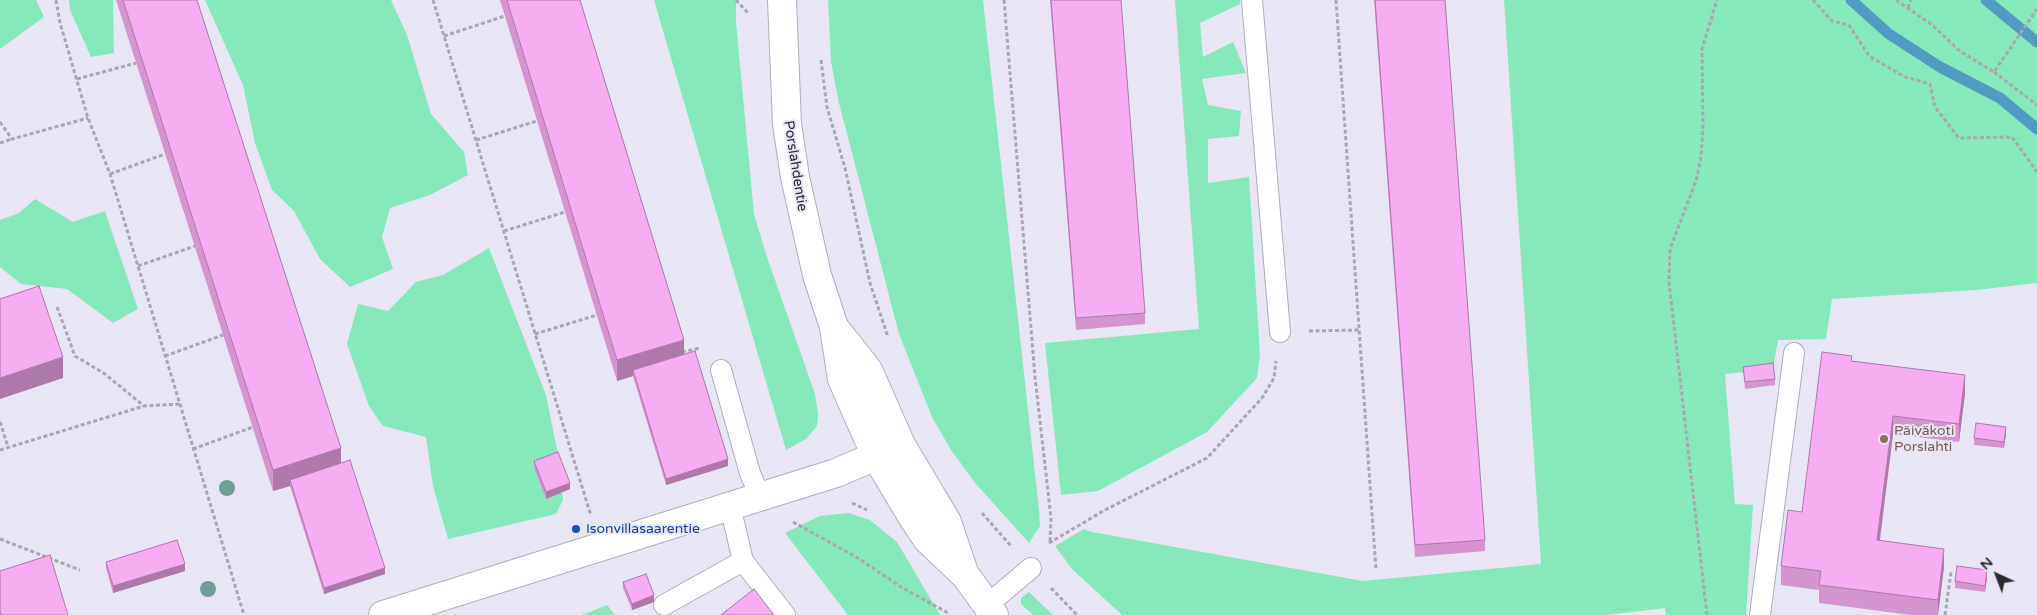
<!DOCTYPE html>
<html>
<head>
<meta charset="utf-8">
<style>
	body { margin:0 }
	#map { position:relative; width:2037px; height:615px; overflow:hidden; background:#e8e6f4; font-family:"Varela Round",sans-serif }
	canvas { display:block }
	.north { position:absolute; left:1972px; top:550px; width:50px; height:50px; -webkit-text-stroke:4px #e8e6f4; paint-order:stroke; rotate:317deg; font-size:14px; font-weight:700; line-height:20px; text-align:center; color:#2b2a2f }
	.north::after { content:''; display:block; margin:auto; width:18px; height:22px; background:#2b2a2f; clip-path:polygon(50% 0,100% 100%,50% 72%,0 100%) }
</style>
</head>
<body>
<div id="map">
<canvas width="2037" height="615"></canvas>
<div class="north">N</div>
</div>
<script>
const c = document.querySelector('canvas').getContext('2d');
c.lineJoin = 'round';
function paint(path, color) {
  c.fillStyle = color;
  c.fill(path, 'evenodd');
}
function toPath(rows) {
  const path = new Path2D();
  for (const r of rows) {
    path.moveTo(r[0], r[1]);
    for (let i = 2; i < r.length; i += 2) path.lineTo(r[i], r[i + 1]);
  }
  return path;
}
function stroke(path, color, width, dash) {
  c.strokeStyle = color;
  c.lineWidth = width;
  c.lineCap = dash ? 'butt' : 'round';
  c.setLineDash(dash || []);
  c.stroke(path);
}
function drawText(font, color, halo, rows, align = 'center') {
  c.font = font + ' "Varela Round",sans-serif';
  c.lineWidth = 4;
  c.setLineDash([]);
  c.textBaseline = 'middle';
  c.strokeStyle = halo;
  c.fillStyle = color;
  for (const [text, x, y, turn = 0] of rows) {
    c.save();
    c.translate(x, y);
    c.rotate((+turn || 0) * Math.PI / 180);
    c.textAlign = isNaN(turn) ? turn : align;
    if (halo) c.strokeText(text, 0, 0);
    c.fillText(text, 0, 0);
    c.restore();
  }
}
paint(toPath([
	[0,0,36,0,44,17,0,49],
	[69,0,113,0,114,53,91,57,70,10],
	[205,0,391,0,407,35,431,114,464,152,468,175,430,195,390,208,382,237,393,269,350,287,320,259,294,211,272,190,255,143,243,85],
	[654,0,736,0,736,22,754,214,767,257,815,394,818,414,817,426,806,439,786,450],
	[828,0,983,0,1039,510,1040,526,1029,543,976,484,951,450,932,417,899,334,839,103,831,62],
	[1175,0,1240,0,1240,4,1200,23,1203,57,1233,42,1246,73,1202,79,1208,105,1241,111,1239,136,1208,139,1208,183,1249,177,1260,355,1257,378,1207,432,1098,491,1061,495,1045,343,1199,329],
	[1504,0,2037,0,2037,283,1976,290,1832,299,1826,339,1778,340,1773,369,1725,374,1735,504,1753,505,1746,615,1666,615,1665,608,1606,615,1122,615,1072,569,1055,546,1084,529,1092,532,1363,581,1541,564],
	[35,199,73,222,105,211,138,309,113,323,67,289,21,284,0,267,0,220,19,213],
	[489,248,546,395,559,459,563,500,556,514,448,539,433,486,426,437,383,426,369,406,347,344,358,304,388,311,416,282,443,275],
	[848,513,870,520,897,542,940,615,848,615,785,533,820,516],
	[1029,592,1053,615,1033,615,1021,604,1021,598],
	[607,605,615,615,582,615]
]), '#86e9bb');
stroke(toPath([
	[1851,0,1889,34,1940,67,2000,98,2037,129],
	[1986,0,2037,42]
]), '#519ac0', 11);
const lane = toPath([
	[1252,0,1280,332],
	[721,370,750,473,760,497],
	[730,506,743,561,785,615],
	[664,605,743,561],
	[986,606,1031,568],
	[1760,615,1794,353]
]);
const street = toPath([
	[383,615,836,473,897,447]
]);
const secondary = toPath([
	[782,0,787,124,795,177,817,275,834,327,842,379,876,456,913,518,927,539,966,576,994,615],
	[834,327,868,370,901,445,947,522,963,570]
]);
stroke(lane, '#b0aebb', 22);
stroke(street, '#b0aebb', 30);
stroke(secondary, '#b0aebb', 30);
stroke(toPath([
	[56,0,60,23,88,118,110,174,244,615],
	[433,0,591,516],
	[736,0,748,13],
	[1004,0,1035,377,1051,518,1050,542],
	[1336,0,1376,570],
	[1813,0,1832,21,1849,25,1869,56,1905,77,1930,84,1935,107,1959,138,2012,137,2037,172],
	[1896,0,1931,24,1961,52,1994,72,2037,9],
	[1908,8,1911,0],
	[444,36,505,16],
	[821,60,827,107,845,168,870,283,888,337],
	[1994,72,2037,105],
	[77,79,136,63],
	[0,122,12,139,88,118],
	[476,140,537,121],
	[0,143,12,139],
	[110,174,165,154],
	[504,231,565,212],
	[138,266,195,246],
	[57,307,75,356,105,374,144,406],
	[1309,331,1359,330],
	[535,334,597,315],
	[682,352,700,348],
	[165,356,223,335],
	[0,422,8,447],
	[193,449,253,427],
	[0,450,144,406,180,404],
	[852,503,867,510],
	[982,513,1011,546],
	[793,522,858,558,901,587,950,614],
	[0,539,80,570],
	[1049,543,1105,510,1207,458,1262,398,1274,378,1276,361],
	[1051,588,1077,615],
	[1707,615,1669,282,1670,249,1696,181,1701,157,1703,128,1702,49,1717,0],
	[1945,615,1951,572]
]), '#a8a6b1', 3, [4, 2.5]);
stroke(lane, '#fff', 20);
stroke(street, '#fff', 28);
stroke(secondary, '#fff', 28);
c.fillStyle = '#6e9d93';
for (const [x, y] of [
	[227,488],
	[208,589]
]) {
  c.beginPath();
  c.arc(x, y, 8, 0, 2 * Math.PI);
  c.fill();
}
paint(toPath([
	[116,0,197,0,341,463,385,574,324,594,290,486,273,491],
	[500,0,580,0,684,354,728,466,666,485,633,376,617,381],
	[1050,0,1121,0,1145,313,1145,324,1076,330],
	[1374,0,1445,0,1485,540,1485,551,1415,557],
	[1852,361,1965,393,1959,442,1893,434,1880,541,1944,567,1938,615,1911,615,1819,603,1819,590,1781,585,1781,566,1802,512],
	[1743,367,1775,379,1775,385,1745,389],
	[2006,433,2004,448,1974,445,1974,438],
	[534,461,570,489,546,499,534,468],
	[106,562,185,571,113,593,106,568],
	[1987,577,1985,592,1955,588,1955,581],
	[623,582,654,602,632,610,623,588]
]), '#d495cf');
paint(toPath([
	[684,340,684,361,633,370,633,376,617,381,617,360],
	[63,357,63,378,0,399,0,378],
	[1965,375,1965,393,1959,442,1959,424],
	[1893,416,1893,434,1877,559,1877,540],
	[2006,427,2006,433,2004,448,2004,442],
	[341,448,341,469,290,480,290,486,273,491,273,470],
	[728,459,728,466,666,485,666,479],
	[570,483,570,489,546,499,546,492],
	[1944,549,1944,567,1938,615,1938,600],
	[185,564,185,571,113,593,113,586],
	[385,568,385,574,324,594,324,588],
	[1987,570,1987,577,1985,592,1985,586],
	[654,595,654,602,632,610,632,604]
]), '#ac79a9');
const building = toPath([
	[123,0,197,0,341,448,273,470,123,0],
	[507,0,580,0,684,340,617,360,507,0],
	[1051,0,1121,0,1145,313,1076,318,1051,0],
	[1375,0,1445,0,1485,540,1415,545,1375,0],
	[39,286,63,357,0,378,0,299,39,286],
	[695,351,728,459,666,479,633,370,695,351],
	[1822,352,1852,356,1851,361,1965,375,1959,424,1893,416,1877,540,1944,549,1938,600,1819,585,1821,571,1781,566,1788,510,1802,512,1822,352],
	[1773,363,1775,379,1745,382,1743,367,1773,363],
	[1976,423,2006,427,2004,442,1974,438,1976,423],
	[558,452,570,483,546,492,534,461,558,452],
	[350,460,385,568,324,588,290,480,350,460],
	[177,540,185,564,113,586,106,562,177,540],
	[50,555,68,615,1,615,0,611,0,571,50,555],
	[1957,566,1987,570,1985,586,1955,581,1957,566],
	[646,574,654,595,632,604,623,582,646,574],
	[754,589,774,615,721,615,754,589]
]);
paint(building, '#f6adf1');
stroke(building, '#ac79a9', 1);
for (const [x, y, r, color] of [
	[1884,439,5,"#8d6e63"],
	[576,529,5,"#1a4fb4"]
]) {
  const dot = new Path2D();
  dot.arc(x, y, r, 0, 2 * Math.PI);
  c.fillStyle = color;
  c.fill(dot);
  stroke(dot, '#e8e6f4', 2);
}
drawText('14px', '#2b2a2f', '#e8e6f4', [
	["Porslahdentie",795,166,81]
]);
drawText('14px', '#785e54', '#e8e6f4', [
	["Päiväkoti",1894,431],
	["Porslahti",1894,447]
], 'left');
drawText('14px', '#164399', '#e8e6f4', [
	["Isonvillasaarentie",586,529]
], 'left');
</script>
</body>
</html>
